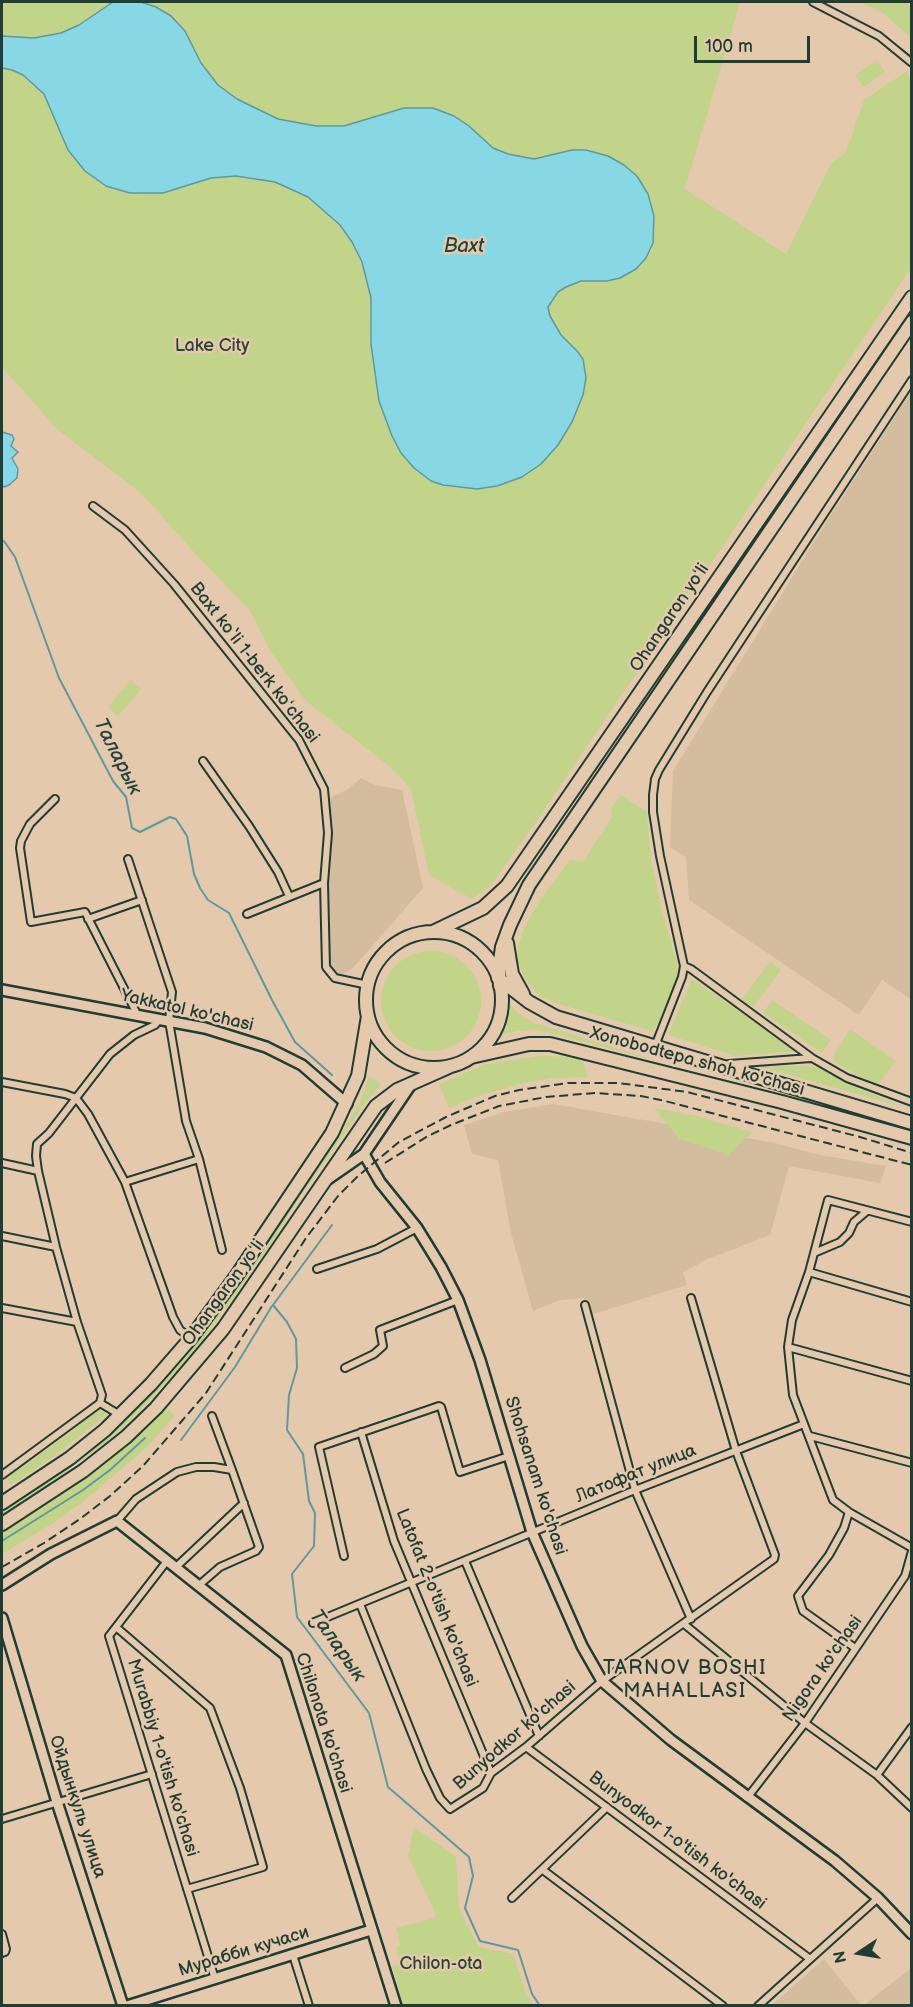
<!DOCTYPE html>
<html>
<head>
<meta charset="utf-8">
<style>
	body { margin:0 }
	#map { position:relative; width:913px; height:2007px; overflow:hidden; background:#e5c9ac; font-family:"Balsamiq Sans",sans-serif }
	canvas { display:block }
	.frame { position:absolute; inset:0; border:3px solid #1f3d34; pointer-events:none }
	.north { position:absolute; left:829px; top:1923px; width:60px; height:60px; -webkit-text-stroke:4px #e5c9ac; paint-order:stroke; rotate:258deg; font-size:16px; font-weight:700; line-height:24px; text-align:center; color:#1f3d34 }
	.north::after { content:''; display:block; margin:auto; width:21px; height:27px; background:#1f3d34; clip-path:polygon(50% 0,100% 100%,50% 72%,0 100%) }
	.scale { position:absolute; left:694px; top:36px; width:116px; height:27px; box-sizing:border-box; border:3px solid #1f3d34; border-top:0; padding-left:8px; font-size:18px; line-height:21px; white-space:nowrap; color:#1f3d34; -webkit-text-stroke:4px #e5c9ac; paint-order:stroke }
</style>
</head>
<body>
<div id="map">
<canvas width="913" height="2007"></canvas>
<div class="frame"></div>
<div class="north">N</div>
<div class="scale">100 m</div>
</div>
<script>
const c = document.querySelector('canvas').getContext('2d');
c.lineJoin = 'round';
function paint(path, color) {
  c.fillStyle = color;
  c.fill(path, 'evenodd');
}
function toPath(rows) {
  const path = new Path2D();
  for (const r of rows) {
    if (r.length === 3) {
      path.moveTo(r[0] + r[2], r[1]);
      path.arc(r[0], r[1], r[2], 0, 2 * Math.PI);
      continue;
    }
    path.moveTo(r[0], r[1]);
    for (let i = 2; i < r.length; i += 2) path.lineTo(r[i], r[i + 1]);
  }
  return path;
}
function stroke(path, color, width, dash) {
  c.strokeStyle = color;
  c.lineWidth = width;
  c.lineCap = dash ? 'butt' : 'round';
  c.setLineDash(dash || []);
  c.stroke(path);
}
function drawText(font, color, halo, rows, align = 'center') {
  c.font = font + ' "Balsamiq Sans",sans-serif';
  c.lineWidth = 5;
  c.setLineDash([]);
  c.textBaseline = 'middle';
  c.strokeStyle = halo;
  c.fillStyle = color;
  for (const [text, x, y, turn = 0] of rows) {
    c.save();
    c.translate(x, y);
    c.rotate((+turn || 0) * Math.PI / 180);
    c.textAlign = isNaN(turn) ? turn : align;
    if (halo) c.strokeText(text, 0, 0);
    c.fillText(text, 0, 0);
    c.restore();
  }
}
paint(toPath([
	[911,392,911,999,882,980,859,1015,689,900,686,857,670,847,673,771,820,532],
	[361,778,375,785,402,790,423,888,352,969,340,976,333,972,329,965,326,883,326,800,348,789],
	[553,1104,775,1143,820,1155,886,1166,880,1183,789,1166,770,1235,708,1259,683,1272,687,1285,590,1315,584,1298,560,1300,533,1311,511,1233,498,1160,472,1154,464,1125,504,1112],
	[824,1959,861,2005,772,2005],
	[911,1968,911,2005,864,2005]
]), '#d4bc9e');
paint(toPath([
	[2,2,113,2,70,30,52,36,19,39,2,36],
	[141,2,740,2,685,189,786,254,831,163,846,152,864,100,907,71,912,84,911,268,535,823,491,885,472,899,429,875,411,789,393,769,305,700,270,650,249,609,202,561,141,493,57,429,2,367,2,68,12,70,23,75,41,90,50,104,61,134,71,155,85,171,106,186,141,194,155,194,171,191,211,178,236,176,257,178,284,185,308,197,333,217,352,242,365,273,371,298,370,331,376,383,388,427,401,453,414,468,431,481,450,487,477,489,522,477,541,464,563,437,583,395,586,369,577,351,561,335,554,324,548,311,548,307,558,292,566,287,581,281,626,276,636,269,651,251,653,243,655,230,651,201,648,194,616,160,608,156,586,150,572,150,534,159,508,155,493,148,469,126,454,116,433,108,404,108,344,126,316,126,278,119,249,106,226,92,204,67,185,31,171,16,156,7],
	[860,2,905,2,911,6,911,38,883,13],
	[877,60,885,72,863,87,855,75],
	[131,680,141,689,118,716,108,707],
	[621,795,647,812,651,859,662,912,677,962,677,979,663,1017,652,1031,562,1005,539,996,524,977,518,961,518,948,523,930,541,899,570,860,583,862,612,817,611,808],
	[431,1001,50],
	[770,962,781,970,753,1007,742,999],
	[692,979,796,1051,736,1056,668,1035],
	[772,1000,831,1040,822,1053,763,1013],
	[508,1002,519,1014,534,1023,665,1063,538,1030,517,1031,498,1035,506,1018],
	[850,1029,896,1061,880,1082,872,1083,834,1062,834,1054],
	[540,1056,569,1057,583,1060,588,1077,551,1078,516,1085,481,1095,449,1108,439,1084,486,1064],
	[800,1066,818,1067,846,1083,904,1107,761,1067],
	[369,1076,381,1084,366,1102,289,1213,284,1224,227,1307,196,1349,138,1413,110,1439,38,1492,2,1514,2,1509,35,1488,203,1332,348,1122,361,1100],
	[654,1108,697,1116,752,1132,728,1155,679,1139],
	[100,1408,107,1414,52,1458,11,1485,6,1478,63,1438],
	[166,1408,175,1415,147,1447,79,1505,50,1525,2,1554,2,1534,71,1489,135,1438],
	[414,1827,456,1857,459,1909,479,1947,513,1954,526,1994,534,2005,403,2005,392,1966,399,1963,396,1948,401,1945,396,1928,437,1917,408,1856]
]), '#c1d489');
const water = toPath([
	[113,2,141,2,156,7,171,16,185,31,201,63,218,85,237,99,278,119,316,126,344,126,404,108,433,108,454,116,469,126,493,148,508,154,534,159,572,150,586,150,608,156,624,165,637,176,648,194,654,216,653,243,646,258,636,269,620,278,607,281,581,281,566,287,558,292,548,307,550,316,561,335,577,351,583,359,586,378,583,395,572,422,558,445,541,464,522,477,497,486,477,489,443,485,431,481,414,468,401,453,392,436,379,401,371,344,371,298,362,262,352,242,340,225,308,197,275,182,236,176,211,178,163,193,130,193,106,186,85,171,68,150,44,94,23,75,12,70,2,68,2,36,34,38,61,33,79,25,113,2],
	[2,432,12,435,14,439,11,446,18,452,12,458,18,469,17,478,9,485,4,487,2,486,2,432]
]);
paint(water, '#88d7e5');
stroke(water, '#5e999e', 1.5);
stroke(toPath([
	[2,541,4,541,15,557,59,678,113,781,126,797,132,828,140,832,170,817,176,819,187,836,194,874,200,888,208,900,229,913,272,1000,295,1042,332,1075],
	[332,1225,273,1305,287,1322,296,1339,297,1368,289,1395,287,1430,303,1454,309,1501,315,1513,314,1546,292,1574,297,1617,369,1713,388,1787,469,1857,473,1876,465,1908,480,1941,518,1950,532,1994,540,2006],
	[181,1440,235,1367,272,1306],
	[2,1541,83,1490,110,1470,145,1438]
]), '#5e999e', 2);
const street = toPath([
	[813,2,879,36,912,63],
	[912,380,707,692,659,770,655,779,653,795,653,812,660,856,684,966,691,969,812,1058,847,1078,912,1102],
	[93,506,125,530,174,584,299,740,324,789,328,833,324,883,326,967,335,978,368,985],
	[203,761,249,826,278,872,289,896],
	[55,799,30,824,21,841,20,848,31,922,85,912,137,1014],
	[128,859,172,992,169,1021,186,1121,199,1159,222,1250],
	[247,914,324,883],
	[88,919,142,900],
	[655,1046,682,977,684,966],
	[729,1064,811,1058],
	[2,1082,65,1094,76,1098,88,1114,125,1182,173,1317,180,1330,191,1338],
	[2,1163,38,1171],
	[125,1182,199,1159],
	[912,1222,828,1200,809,1272,792,1320,788,1347,793,1395,833,1500,849,1512,912,1548],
	[2,1236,56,1247],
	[814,1253,840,1242,849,1233,854,1222,867,1211],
	[317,1269,377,1249,417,1228],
	[809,1272,912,1302],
	[585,1305,635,1490,691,1619],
	[2,1308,77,1322],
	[788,1347,912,1381],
	[345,1368,374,1354,383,1346,380,1330,458,1300],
	[100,1403,120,1415],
	[212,1416,232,1470],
	[361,1432,394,1541,491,1773],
	[810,1436,912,1463],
	[2,1475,100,1403,102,1395,77,1322,56,1247,38,1171,36,1156,37,1144,49,1133,110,1054,134,1035,155,1025,160,1019],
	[849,1512,844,1528,829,1555,798,1596,803,1611,855,1648],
	[117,1521,136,1499,177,1472,196,1467,214,1467,232,1470,259,1547,256,1551,220,1567,198,1586],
	[344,1556,319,1447,439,1406,441,1407,460,1472,509,1456],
	[167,1561,109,1636,215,1979],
	[465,1561,539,1736],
	[175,1568,244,1503],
	[360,1604,426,1769,440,1798,450,1809,483,1788,491,1773,526,1747,602,1681,774,1559,775,1555,736,1451,691,1298],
	[313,1623,635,1490,804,1424],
	[684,1624,805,1723,877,1775,912,1808],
	[116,1627,210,1708,240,1788,263,1867,187,1889],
	[526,1747,810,1959],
	[877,1775,912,1727],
	[747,1798,805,1723,905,1576,912,1551],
	[2,1819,152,1774],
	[543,1870,723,2006],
	[512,1898,607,1807],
	[2,1934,6,1949,5,1952,2,1953],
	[293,1955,309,2006],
	[758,2006,878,1898]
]);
const secondary = toPath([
	[2,990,205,1028,266,1047,302,1065,347,1104],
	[364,1154,380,1182,417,1228,441,1267,458,1300,480,1360,532,1532,582,1646,602,1681,671,1740,835,1861,878,1898,912,1934],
	[328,1179,364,1154,412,1083],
	[2,1585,51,1554,117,1521,286,1655,396,2006],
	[2,1618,57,1802,123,2006],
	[127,2006,371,1930]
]);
const highway = toPath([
	[433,932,483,908,507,886,912,297],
	[434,1000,68],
	[507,943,512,974,523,994],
	[498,978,529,1002,556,1017,912,1123],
	[500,986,499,968,502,947,510,925,529,885,912,322],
	[471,1057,529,1044,550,1044,782,1102,912,1138],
	[2,1503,70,1458,105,1430,151,1384,191,1338,237,1275,332,1133,358,1076,368,1016],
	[2,1524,83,1471,126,1437,156,1408,223,1329,376,1106,397,1090,451,1066]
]);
stroke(street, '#1f3d34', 10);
stroke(secondary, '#1f3d34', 14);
stroke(highway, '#1f3d34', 16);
stroke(street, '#e5c9ac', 6);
stroke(secondary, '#e5c9ac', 9);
stroke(highway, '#e5c9ac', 12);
stroke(toPath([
	[385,1163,428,1136,451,1125,499,1106,546,1097,595,1093,641,1096,665,1101,912,1165],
	[2,1567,44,1543,80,1519,110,1496,143,1466,206,1393,306,1238,338,1196,358,1176,399,1142,446,1117,495,1096,519,1090,568,1083,618,1083,687,1092,860,1137,912,1153]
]), '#1f3d34', 2, [9, 4.5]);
drawText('18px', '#274538', '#e5c9ac', [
	["Lake City",212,346],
	["Chilon-ota",441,1964]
]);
drawText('18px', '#1f3d34', '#e5c9ac', [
	["Ohangaron yoʻli",670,618,-56],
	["Baxt ko‘li 1-berk koʻchasi",254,663,52],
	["Yakkatol ko'chasi",187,1011,13],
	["Xonobodtepa shoh ko'chasi",697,1062,15],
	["Ohangaron yoʻli",224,1293,-54],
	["Латофат улица",636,1474,-22],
	["Shohsanam ko'chasi",535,1476,72],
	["Latofat 2-o'tish ko'chasi",436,1598,68],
	["Nigora ko'chasi",823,1669,-55],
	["Chilonota ko'chasi",323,1723,72],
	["Bunyodkor ko'chasi",515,1736,-41],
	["Murabbiy 1-o'tish ko'chasi",162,1758,73],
	["Ойдынкуль улица",77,1807,72],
	["Bunyodkor 1-o'tish ko'chasi",677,1841,37],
	["Мурабби кучаси",244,1952,-17]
]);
drawText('italic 20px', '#24453d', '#e5c9ac', [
	["Baхt",464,247],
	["Таларык",117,757,63],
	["Таларык",337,1646,55]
]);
c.letterSpacing = '1.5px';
drawText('20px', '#1f3d34', '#e5c9ac', [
	["TARNOV BOSHI",685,1669],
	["MAHALLASI",685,1692]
]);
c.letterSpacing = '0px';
</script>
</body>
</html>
